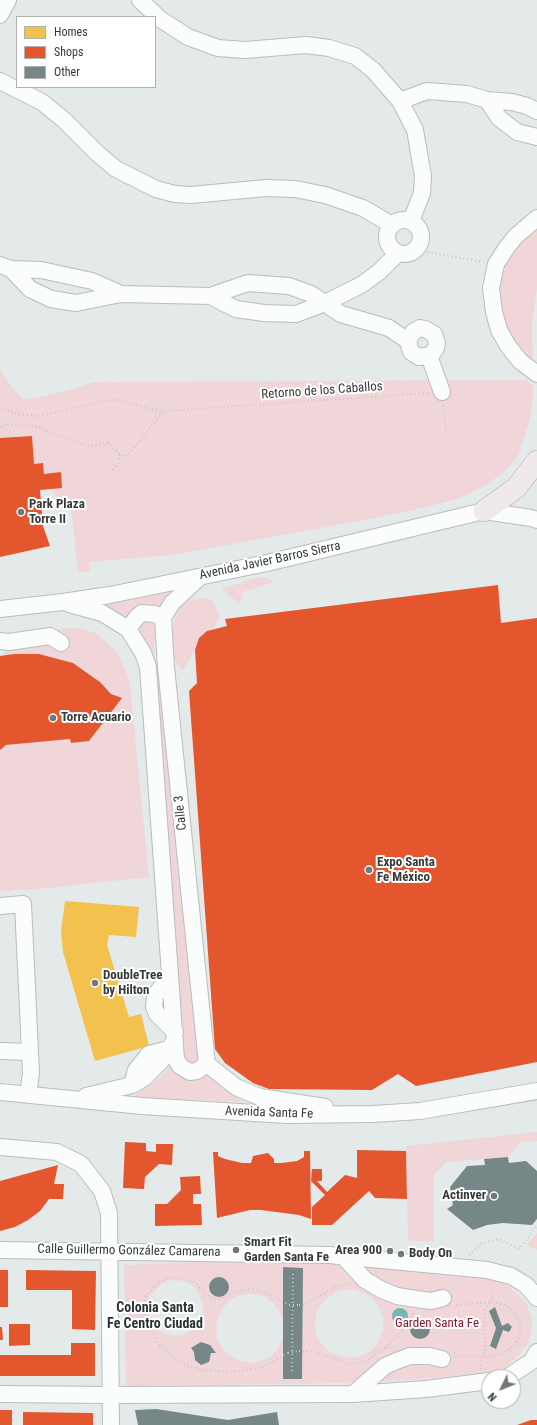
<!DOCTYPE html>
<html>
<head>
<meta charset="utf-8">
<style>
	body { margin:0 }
	#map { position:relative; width:537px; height:1425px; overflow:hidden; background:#e4e9e9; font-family:"Roboto Condensed",sans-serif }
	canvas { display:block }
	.legend { position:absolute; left:16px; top:16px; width:140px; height:72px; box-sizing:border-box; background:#fff; border:1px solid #afb0b0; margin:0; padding:5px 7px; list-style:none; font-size:12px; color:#363a39 }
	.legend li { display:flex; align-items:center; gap:8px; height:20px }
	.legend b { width:20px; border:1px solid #afb0b0 }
	.north { position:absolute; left:481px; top:1369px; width:40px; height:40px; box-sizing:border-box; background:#fff; border:1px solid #afb0b0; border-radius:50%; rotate:227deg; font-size:11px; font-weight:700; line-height:16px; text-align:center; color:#363a39 }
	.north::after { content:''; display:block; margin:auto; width:14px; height:18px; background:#737777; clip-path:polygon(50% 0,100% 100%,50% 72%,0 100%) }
</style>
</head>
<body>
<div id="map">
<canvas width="537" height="1425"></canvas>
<ul class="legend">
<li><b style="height:11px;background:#f2c14e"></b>Homes</li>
<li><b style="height:11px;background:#e4572e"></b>Shops</li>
<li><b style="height:11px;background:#758887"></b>Other</li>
</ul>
<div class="north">N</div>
</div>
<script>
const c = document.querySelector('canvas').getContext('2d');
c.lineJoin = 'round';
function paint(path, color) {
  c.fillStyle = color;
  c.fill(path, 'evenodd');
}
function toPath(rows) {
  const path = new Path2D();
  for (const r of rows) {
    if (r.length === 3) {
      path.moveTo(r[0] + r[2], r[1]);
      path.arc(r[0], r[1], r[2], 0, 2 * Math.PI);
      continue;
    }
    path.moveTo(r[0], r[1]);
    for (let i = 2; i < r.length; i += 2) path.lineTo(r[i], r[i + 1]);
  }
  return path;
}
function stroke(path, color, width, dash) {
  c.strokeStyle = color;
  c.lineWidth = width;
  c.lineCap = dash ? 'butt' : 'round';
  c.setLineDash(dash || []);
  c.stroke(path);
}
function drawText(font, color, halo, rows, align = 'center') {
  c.font = font + ' "Roboto Condensed",sans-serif';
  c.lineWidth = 4;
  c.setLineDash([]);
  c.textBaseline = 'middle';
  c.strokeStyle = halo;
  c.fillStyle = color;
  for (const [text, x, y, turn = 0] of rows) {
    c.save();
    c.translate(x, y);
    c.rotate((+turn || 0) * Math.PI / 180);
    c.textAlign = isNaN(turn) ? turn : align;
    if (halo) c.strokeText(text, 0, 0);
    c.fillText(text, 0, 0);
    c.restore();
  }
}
paint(toPath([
	[537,228,537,287,532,326,533,363,518,348,502,321,499,294,503,267,515,248],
	[0,369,12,387,23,399,35,398,70,390,94,382,527,380,534,387,530,419,518,456,504,472,483,487,460,498,427,507,375,518,172,555,89,562,90,571,78,572,70,498,60,500,50,489,62,487,61,472,44,474,43,463,34,464,32,436,0,438],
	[256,578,267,578,275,582,243,592,240,604,221,589],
	[176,591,163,607,131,612,123,620,95,607],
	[208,598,214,603,219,614,219,620,212,630,207,631,199,638,195,650,183,670,177,664,170,648,169,638,174,621,182,605,188,600],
	[146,621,154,624,156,628,154,648,156,666,166,696,199,1059,198,1066,182,1063,184,1053,155,681,137,633,137,626],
	[71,628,81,628,95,633,105,641,117,652,126,671,130,685,149,877,39,889,0,891,0,750,6,745,70,739,71,743,89,741,121,698,111,694,100,682,80,666,64,660,39,654,4,655,6,647,47,645,56,650,66,639,53,630],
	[170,1066,180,1076,190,1081,208,1074,221,1088,245,1102,133,1097,162,1076],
	[537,1132,537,1141,520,1142,508,1157,447,1162,434,1174,434,1241,408,1241,406,1146],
	[537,1233,537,1250,527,1245],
	[226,1261,340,1262,485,1274,500,1280,525,1300,532,1319,532,1330,528,1343,520,1354,510,1364,499,1371,424,1379,353,1383,126,1386,124,1265],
	[177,1280,187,1282,195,1288,200,1296,203,1305,203,1315,199,1323,192,1330,183,1335,174,1336,164,1333,156,1328,148,1314,148,1305,150,1297,160,1285,167,1281],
	[351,1289,362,1292,372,1298,379,1307,383,1318,383,1330,379,1341,372,1350,362,1356,350,1358,339,1356,328,1351,321,1343,316,1333,315,1323,317,1312,322,1303,330,1296,339,1291],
	[251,1294,263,1296,273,1303,280,1312,284,1323,284,1334,280,1345,273,1355,263,1360,251,1363,240,1361,229,1355,222,1348,217,1338,216,1327,218,1317,223,1308,230,1300,240,1295]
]), '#f0d6d9');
paint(toPath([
	[400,1316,8]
]), '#73b9b2');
paint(toPath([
	[65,901,139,907,136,937,109,935,107,945,129,1017,141,1014,149,1046,95,1061,63,952,61,931]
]), '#f2c14e');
paint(toPath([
	[32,436,34,464,43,463,44,474,61,472,62,488,40,490,43,526,50,546,0,557,0,438],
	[498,585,501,623,537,618,537,1062,416,1086,398,1074,372,1090,269,1089,253,1083,225,1063,215,1049,189,691,197,683,195,650,199,638,207,631,227,626,225,619],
	[14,654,39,654,73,663,100,682,111,694,122,698,89,741,71,743,70,739,6,745,0,750,0,656],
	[125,1142,146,1143,146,1151,156,1152,156,1144,173,1144,172,1165,159,1164,145,1177,144,1189,123,1188],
	[357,1150,406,1151,407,1199,375,1198,369,1191,332,1225,312,1225,312,1207,325,1195,311,1181,312,1169,322,1169,322,1181,317,1181,327,1192,345,1175,357,1178],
	[304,1151,310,1151,311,1219,299,1215,261,1210,250,1210,217,1218,213,1152,218,1152,218,1156,225,1159,242,1163,251,1163,253,1156,268,1153,274,1159,274,1163,282,1163,297,1161,304,1157],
	[58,1165,54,1184,64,1184,63,1199,49,1199,40,1211,28,1220,15,1227,0,1231,0,1181],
	[200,1176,201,1194,193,1194,193,1204,201,1204,202,1225,155,1226,155,1204,167,1204,181,1190,180,1177],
	[0,1270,8,1270,8,1307,0,1307],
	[26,1270,96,1271,95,1330,72,1329,72,1290,26,1290],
	[9,1324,30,1324,30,1345,9,1346],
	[0,1327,2,1327,3,1340,0,1340],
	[71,1343,95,1343,95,1376,0,1376,0,1355,71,1355],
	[0,1410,12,1410,12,1425,0,1425],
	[23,1412,93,1413,93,1425,23,1425],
	[537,1420,537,1425,517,1425,531,1420]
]), '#e4572e');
paint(toPath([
	[508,1157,509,1163,526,1161,537,1171,537,1219,532,1225,503,1223,487,1225,473,1230,447,1209,453,1205,450,1187,467,1166,485,1165,484,1159],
	[283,1267,303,1268,302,1379,283,1379],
	[219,1287,10],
	[495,1307,502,1326,508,1323,512,1327,509,1332,503,1330,496,1349,490,1346,496,1328,489,1311],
	[420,1329,10],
	[201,1342,210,1345,216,1353,211,1353,209,1362,201,1365,195,1360,194,1352,191,1348],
	[156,1409,228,1420,277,1412,279,1425,138,1425,135,1410]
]), '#758887');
const minor = toPath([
	[140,0,160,19,188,37,218,48,245,50,306,45,329,48,355,56,373,70,400,101,415,130,423,176,422,193,411,221],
	[0,15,8,0],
	[0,81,42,102,64,120,98,154,116,169,156,189,175,194,191,195,266,188,295,189,325,195,363,208,392,225],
	[487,100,499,118,517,132,537,137],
	[400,101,427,91,467,94,487,100,512,102,527,106,537,111],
	[537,218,516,236,507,247,496,264,491,288,494,312,499,330,508,346,520,361,537,374],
	[404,237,17],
	[0,265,11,269,41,270,92,281,121,294],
	[11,269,30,289,51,299,76,303,121,294,210,296,248,283,289,286,311,294,341,314,389,328,408,341,411,352,419,357,431,355,436,348,437,343,434,334,425,329,420,328,413,332,408,341],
	[210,296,236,309,264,313,296,314,325,303,361,285,379,272,398,253],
	[429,356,442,392],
	[200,577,172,603,163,618,166,667,207,1064],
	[69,604,102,613,128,629,143,653,148,667,176,1059,180,1066,190,1072,197,1071,207,1064],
	[0,609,63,602,110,595,267,563,484,511,531,518,537,520],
	[128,629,137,617,142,613,155,614,163,618],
	[0,641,9,642,50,636,61,643],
	[0,906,23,904,31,1073,28,1095],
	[170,974,155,996,154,1007,157,1014,175,1032],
	[0,1051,30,1052],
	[207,1064,236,1087,260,1097,325,1107],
	[132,1085,136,1070,149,1054,169,1049],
	[0,1092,142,1106,287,1115,373,1114,420,1111,537,1091],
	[86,1096,132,1085,144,1078,161,1061,175,1040],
	[0,1147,57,1152,81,1164,102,1191,109,1213,111,1425],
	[0,1250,329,1255,487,1270,511,1276,526,1285,537,1298],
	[343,1256,365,1280,382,1290,397,1296,416,1299,431,1301,443,1298],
	[508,1377,532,1361,537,1352],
	[0,1394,111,1395,353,1394,426,1389,489,1381],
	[353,1394,385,1366,399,1360,410,1356,429,1356,442,1359]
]);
const major = toPath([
	[484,511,516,488,537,461]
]);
stroke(minor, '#b9bdbc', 18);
stroke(major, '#b9afb0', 22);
stroke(toPath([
	[416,250,483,262],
	[443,405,446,431],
	[0,408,19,414,39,416,108,400,120,400,146,408,164,411,429,393],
	[0,427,5,425,35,426,90,447,101,443,108,443,120,455,127,456,164,411],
	[113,470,118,464,120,455],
	[469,1255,481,1244,498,1239,519,1249,537,1226],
	[299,1305,304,1305,336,1286,350,1284],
	[385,1348,408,1325,413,1313],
	[299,1351,315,1352,350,1364,363,1362,384,1349,391,1348],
	[288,1353,263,1367,234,1372,204,1370,185,1365,169,1354,158,1343,148,1324,145,1315,144,1305,146,1296,159,1282,168,1278,177,1277,194,1282,210,1297,218,1300,239,1290,251,1289,264,1292,289,1305],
	[454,1353,462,1356,491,1357,504,1353,514,1346,520,1335,520,1323,514,1312,505,1305,491,1302,455,1305],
	[481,1369,480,1363,486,1346,484,1328,485,1309,491,1302,493,1290],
	[292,1371,293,1274]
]), '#c5c7c7', 2, [1, 3]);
stroke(minor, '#fbfcfc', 16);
stroke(major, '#efe9ea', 21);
stroke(toPath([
	[289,1305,299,1305],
	[288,1353,299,1351]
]), '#c5c7c7', 2, [1, 3]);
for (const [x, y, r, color] of [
	[21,512,4,"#737777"],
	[53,718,4,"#737777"],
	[369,870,4,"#737777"],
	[95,983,4,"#737777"],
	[494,1196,4,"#737777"],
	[236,1250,4,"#737777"],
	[390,1251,4,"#737777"],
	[401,1254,4,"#737777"]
]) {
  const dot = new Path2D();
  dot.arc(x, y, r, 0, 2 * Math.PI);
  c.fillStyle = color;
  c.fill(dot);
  stroke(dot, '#fff', 1.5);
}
drawText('13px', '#363a39', '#fff', [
	["Retorno de los Caballos",322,391,-4],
	["Avenida Javier Barros Sierra",270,561,-12],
	["Calle 3",181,813,-96],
	["Avenida Santa Fe",269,1113,2],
	["Calle Guillermo González Camarena",129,1251,1]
]);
drawText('bold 13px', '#363a39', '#fff', [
	["Park Plaza",29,505],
	["Torre II",29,520],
	["Torre Acuario",61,718],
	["Expo Santa",377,863],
	["Fe México",377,878],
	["DoubleTree",103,976],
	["by Hilton",103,991],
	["Actinver",486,1196,"right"],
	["Smart Fit",244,1243],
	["Garden Santa Fe",244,1258],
	["Area 900",382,1251,"right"],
	["Body On",409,1254]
], 'left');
drawText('13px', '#871737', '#fff', [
	["Garden Santa Fe",437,1324]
]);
drawText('bold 14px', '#2a3332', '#fff', [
	["Colonia Santa",155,1308],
	["Fe Centro Ciudad",155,1324]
]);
</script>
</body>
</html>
